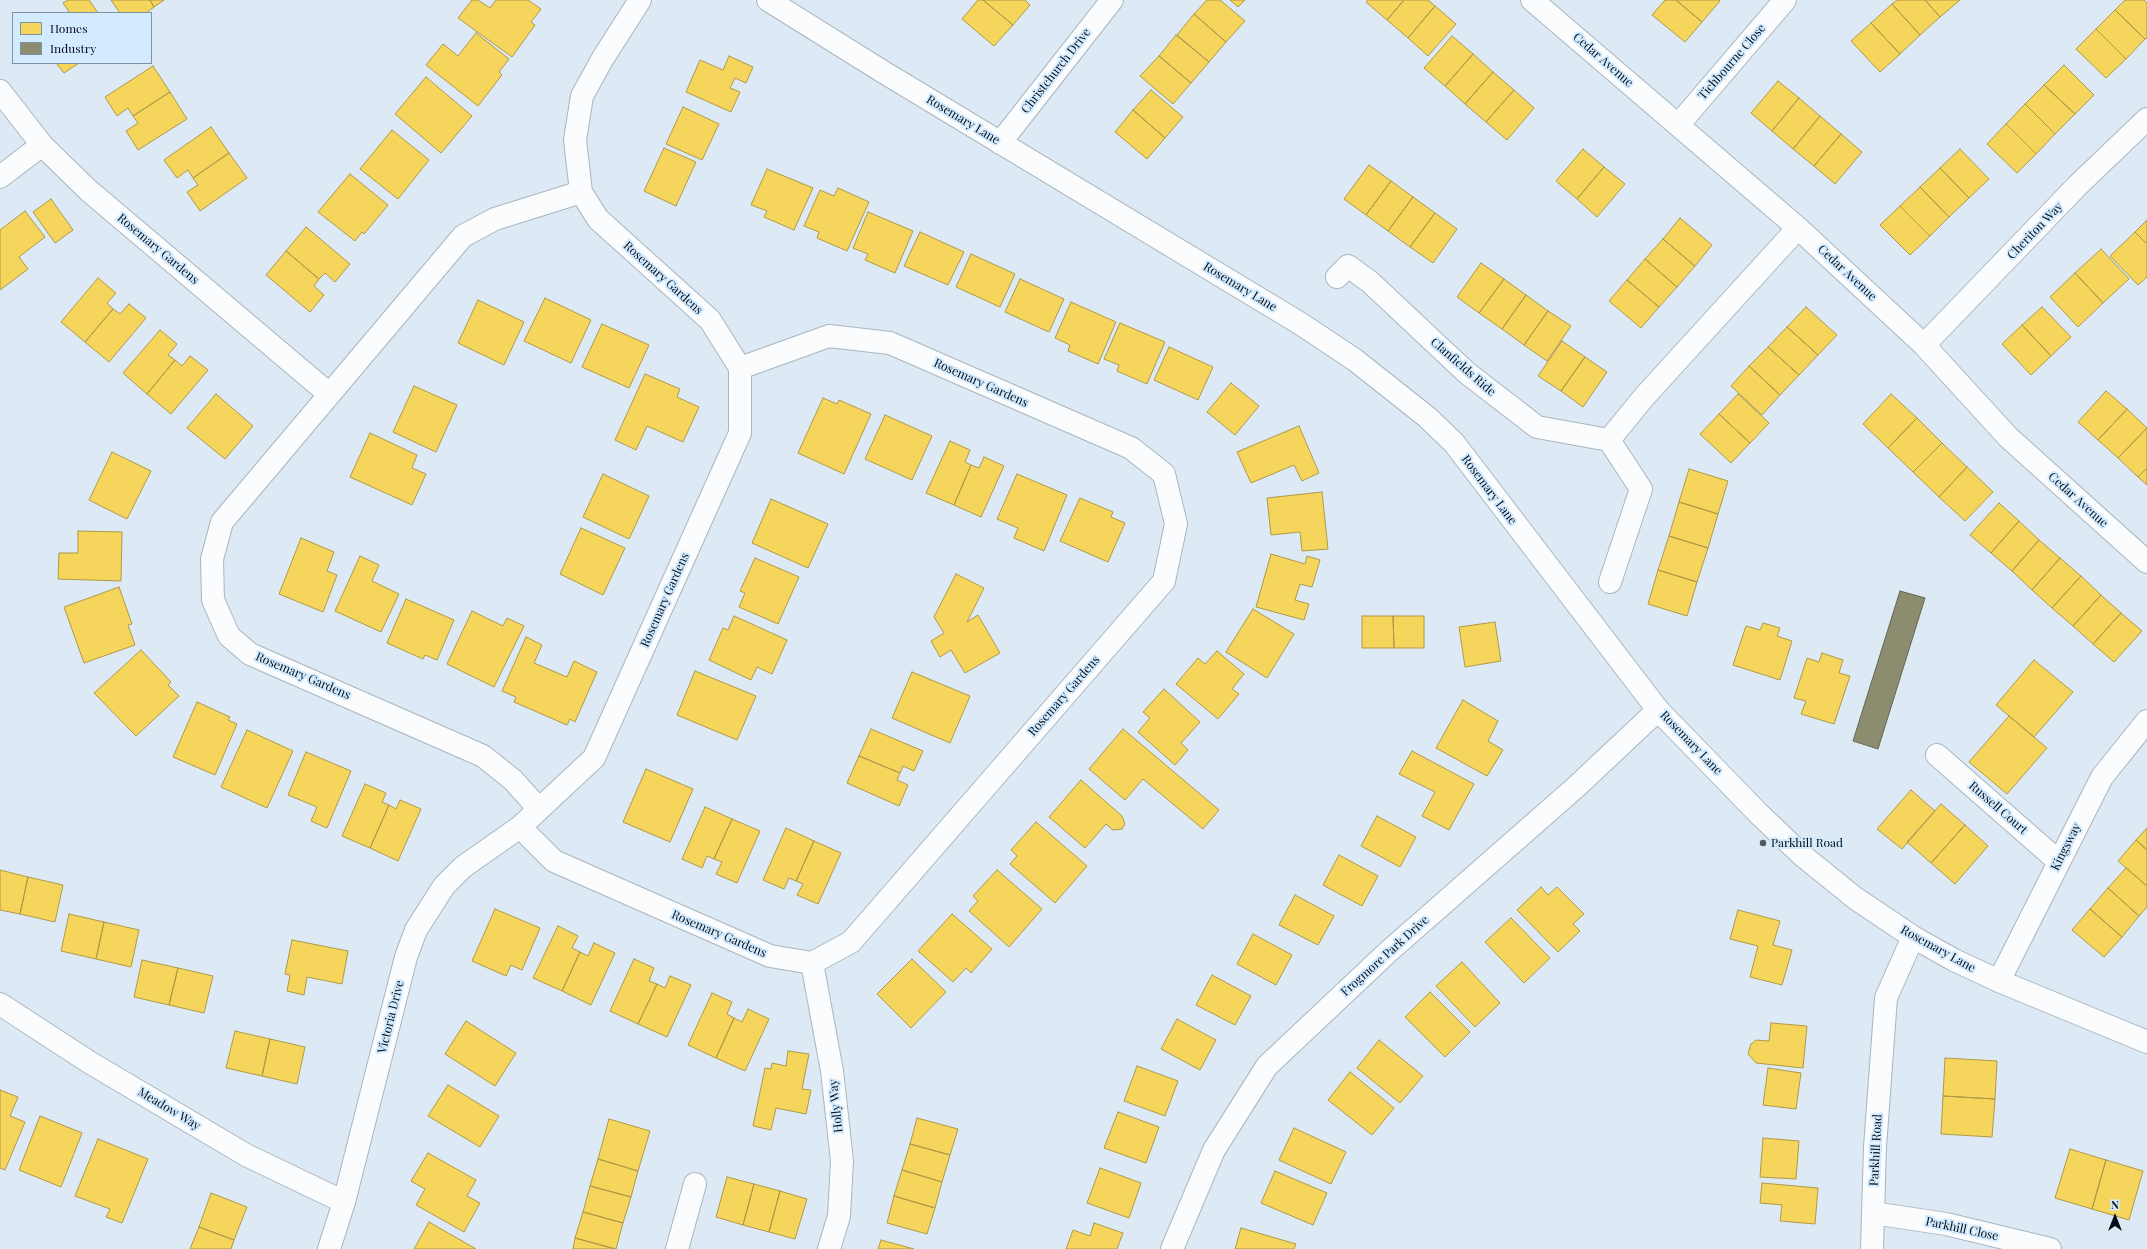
<!DOCTYPE html>
<html>
<head>
<meta charset="utf-8">
<style>
	body { margin:0 }
	#map { position:relative; width:2147px; height:1249px; overflow:hidden; background:#ddeaf5; font-family:"Playfair Display",serif }
	canvas { display:block }
	.legend { position:absolute; left:12px; top:12px; width:140px; height:52px; box-sizing:border-box; background:#d3ebff; border:1px solid #8092a1; margin:0; padding:5px 7px; list-style:none; font-size:12px; color:#040c15 }
	.legend li { display:flex; align-items:center; gap:8px; height:20px }
	.legend b { width:20px; border:1px solid #8092a1 }
	.north { position:absolute; left:2095px; top:1197px; width:40px; height:40px; -webkit-text-stroke:3px #d3ebff; paint-order:stroke; rotate:0deg; font-size:11px; font-weight:700; line-height:16px; text-align:center; color:#040c15 }
	.north::after { content:''; display:block; margin:auto; width:14px; height:18px; background:#040c15; clip-path:polygon(50% 0,100% 100%,50% 72%,0 100%) }
</style>
</head>
<body>
<div id="map">
<canvas width="2147" height="1249"></canvas>
<ul class="legend">
<li><b style="height:11px;background:#f6d55c"></b>Homes</li>
<li><b style="height:11px;background:#8c8c6e"></b>Industry</li>
</ul>
<div class="north">N</div>
</div>
<script>
const c = document.querySelector('canvas').getContext('2d');
c.lineJoin = 'round';
function paint(path, color) {
  c.fillStyle = color;
  c.fill(path, 'evenodd');
}
function toPath(rows) {
  const path = new Path2D();
  for (const r of rows) {
    path.moveTo(r[0], r[1]);
    for (let i = 2; i < r.length; i += 2) path.lineTo(r[i], r[i + 1]);
  }
  return path;
}
function stroke(path, color, width, dash) {
  c.strokeStyle = color;
  c.lineWidth = width;
  c.lineCap = dash ? 'butt' : 'round';
  c.setLineDash(dash || []);
  c.stroke(path);
}
function drawText(font, color, halo, rows, align = 'center') {
  c.font = font + ' "Playfair Display",serif';
  c.lineWidth = 4;
  c.setLineDash([]);
  c.textBaseline = 'middle';
  c.strokeStyle = halo;
  c.fillStyle = color;
  for (const [text, x, y, turn = 0] of rows) {
    c.save();
    c.translate(x, y);
    c.rotate((+turn || 0) * Math.PI / 180);
    c.textAlign = isNaN(turn) ? turn : align;
    if (halo) c.strokeText(text, 0, 0);
    c.fillText(text, 0, 0);
    c.restore();
  }
}
const homes = toPath([
	[68,0,89,0,98,13,70,13,63,3,68,0],
	[111,0,150,0,154,7,146,13,120,13,111,0],
	[150,0,164,0,154,7,150,0],
	[472,0,478,0,490,8,496,0,528,0,541,9,531,22,535,25,512,57,458,18,472,0],
	[978,0,983,0,1013,25,994,46,962,19,978,0],
	[983,0,1025,0,1030,5,1013,25,983,0],
	[1207,0,1220,0,1245,21,1226,42,1194,14,1207,0],
	[1230,0,1245,0,1238,7,1230,0],
	[1368,0,1404,0,1387,20,1366,2,1368,0],
	[1404,0,1428,0,1435,6,1408,38,1387,20,1404,0],
	[1665,0,1676,0,1702,22,1685,42,1652,15,1665,0],
	[1676,0,1719,0,1720,1,1702,22,1676,0],
	[1897,0,1925,0,1940,17,1920,35,1892,4,1897,0],
	[1925,0,1960,0,1940,17,1925,0],
	[2125,0,2144,0,2147,3,2147,38,2145,39,2115,10,2125,0],
	[1892,4,1920,35,1900,54,1871,23,1892,4],
	[1435,6,1456,24,1428,56,1408,38,1435,6],
	[2115,10,2145,39,2126,59,2096,29,2115,10],
	[1194,14,1226,42,1209,62,1177,35,1194,14],
	[1871,23,1900,54,1880,72,1851,41,1871,23],
	[2096,29,2126,59,2106,78,2076,49,2096,29],
	[476,33,509,59,499,72,502,75,478,106,426,65,443,44,458,56,476,33],
	[1176,35,1209,62,1191,83,1159,56,1176,35],
	[1452,36,1473,54,1445,86,1424,68,1452,36],
	[1473,54,1493,72,1465,104,1445,86,1473,54],
	[729,56,753,67,746,83,735,78,730,88,740,92,731,112,686,92,700,60,723,70,729,56],
	[1159,56,1191,83,1173,104,1140,76,1159,56],
	[56,63,79,63,64,73,56,63],
	[2064,65,2094,95,2075,114,2044,85,2064,65],
	[153,66,170,92,133,116,128,108,117,116,105,97,153,66],
	[1493,72,1514,90,1486,122,1465,104,1493,72],
	[426,77,472,116,441,153,395,114,426,77],
	[1778,81,1799,98,1772,131,1751,113,1778,81],
	[2044,85,2075,114,2055,134,2025,104,2044,85],
	[1151,90,1183,117,1165,138,1133,110,1151,90],
	[1514,90,1534,108,1507,140,1486,122,1514,90],
	[170,92,187,119,138,150,126,131,138,123,133,116,170,92],
	[1799,98,1820,116,1793,149,1772,131,1799,98],
	[2025,104,2055,134,2036,154,2006,124,2025,104],
	[683,107,719,124,702,160,666,144,683,107],
	[1133,110,1165,138,1147,159,1115,132,1133,110],
	[1820,116,1841,134,1814,166,1793,149,1820,116],
	[2006,124,2036,154,2017,173,1987,144,2006,124],
	[211,127,229,153,193,178,188,170,177,178,164,160,211,127],
	[392,130,429,160,398,199,360,169,392,130],
	[1841,134,1862,152,1835,184,1814,166,1841,134],
	[664,148,696,162,676,206,644,191,664,148],
	[1583,149,1604,167,1577,199,1556,181,1583,149],
	[1960,149,1989,179,1969,198,1940,168,1960,149],
	[229,153,247,178,200,211,187,192,198,185,193,178,229,153],
	[1369,165,1391,181,1366,215,1344,199,1369,165],
	[1604,167,1625,184,1597,217,1577,199,1604,167],
	[1940,168,1969,198,1949,217,1920,187,1940,168],
	[767,169,813,188,794,230,764,217,767,211,751,205,767,169],
	[350,174,388,205,364,234,362,232,355,241,318,212,350,174],
	[1391,181,1413,197,1388,231,1366,215,1391,181],
	[1920,187,1949,217,1930,236,1900,206,1920,187],
	[838,188,869,202,847,251,817,238,819,232,804,226,820,190,834,196,838,188],
	[1413,197,1435,213,1410,247,1388,231,1413,197],
	[51,199,73,230,55,243,33,212,51,199],
	[1900,206,1930,236,1910,255,1880,225,1900,206],
	[25,211,45,237,19,257,28,269,0,290,0,230,25,211],
	[868,212,913,231,895,273,865,260,868,254,853,248,868,212],
	[1435,213,1457,229,1433,263,1410,247,1435,213],
	[1680,218,1712,245,1695,266,1663,239,1680,218],
	[2147,220,2147,244,2135,232,2147,220],
	[306,227,350,264,335,282,325,273,319,279,286,251,306,227],
	[920,232,964,252,948,285,904,266,920,232],
	[2135,232,2147,244,2147,277,2138,285,2110,256,2135,232],
	[1663,239,1695,266,1677,287,1645,259,1663,239],
	[2101,249,2129,279,2103,303,2075,273,2101,249],
	[286,251,319,279,314,286,324,295,310,312,266,275,286,251],
	[971,254,1015,274,1000,307,956,287,971,254],
	[1645,259,1677,287,1659,307,1627,280,1645,259],
	[1481,263,1504,279,1479,313,1457,297,1481,263],
	[2075,273,2103,303,2078,327,2050,297,2075,273],
	[98,278,116,293,107,303,113,309,85,342,61,322,98,278],
	[1020,279,1064,299,1049,332,1005,312,1020,279],
	[1504,279,1526,295,1502,329,1479,313,1504,279],
	[1627,280,1659,307,1641,328,1609,301,1627,280],
	[1526,295,1548,311,1524,345,1502,329,1526,295],
	[545,298,591,320,571,363,524,341,545,298],
	[478,300,524,322,504,365,458,343,478,300],
	[1071,302,1116,322,1098,364,1068,351,1070,345,1055,338,1071,302],
	[129,304,146,318,109,362,85,342,113,309,120,314,129,304],
	[1806,307,1837,335,1818,355,1787,327,1806,307],
	[2042,307,2071,337,2051,356,2022,325,2042,307],
	[1548,311,1571,326,1547,361,1524,345,1548,311],
	[1120,323,1165,342,1147,384,1117,371,1119,365,1104,359,1120,323],
	[602,324,649,345,629,388,582,367,602,324],
	[2022,325,2051,356,2031,375,2002,344,2022,325],
	[1787,327,1818,355,1799,375,1768,347,1787,327],
	[160,330,177,344,168,355,175,360,147,394,123,373,160,330],
	[1562,341,1585,357,1561,391,1538,376,1562,341],
	[1169,347,1213,367,1198,400,1154,380,1169,347],
	[1768,347,1799,375,1780,395,1749,366,1768,347],
	[190,356,208,370,171,414,147,394,175,360,182,366,190,356],
	[1585,357,1607,372,1583,407,1561,391,1585,357],
	[1749,366,1780,395,1762,415,1731,386,1749,366],
	[645,374,680,389,677,397,699,407,683,442,647,426,636,450,615,440,645,374],
	[1231,383,1259,406,1235,435,1207,412,1231,383],
	[414,386,457,405,436,452,393,432,414,386],
	[2106,391,2127,409,2098,440,2078,422,2106,391],
	[216,394,253,426,225,459,187,428,216,394],
	[1738,394,1769,423,1750,443,1719,414,1738,394],
	[1891,394,1917,418,1888,448,1863,424,1891,394],
	[823,398,837,404,839,400,871,414,844,474,798,453,823,398],
	[2127,409,2147,428,2118,458,2098,440,2127,409],
	[1719,414,1750,443,1731,463,1700,434,1719,414],
	[885,415,932,436,912,480,865,459,885,415],
	[1917,418,1942,443,1913,472,1888,448,1917,418],
	[1299,426,1319,473,1302,481,1294,465,1251,483,1237,452,1299,426],
	[2147,428,2147,468,2138,477,2118,458,2147,428],
	[370,433,417,455,412,468,426,474,412,505,350,477,370,433],
	[950,441,970,450,965,462,971,465,954,505,926,493,950,441],
	[1942,443,1967,467,1939,497,1913,472,1942,443],
	[112,452,151,471,127,519,89,500,112,452],
	[984,457,1004,466,981,517,954,505,971,465,979,468,984,457],
	[1967,467,1993,492,1965,521,1939,497,1967,467],
	[2147,468,2147,485,2138,477,2147,468],
	[1689,469,1728,481,1718,514,1679,502,1689,469],
	[603,474,649,496,629,539,583,517,603,474],
	[1017,474,1067,495,1044,551,1014,538,1018,528,997,519,1017,474],
	[1322,492,1328,549,1302,551,1300,532,1271,535,1267,498,1322,492],
	[1080,498,1113,512,1111,517,1125,523,1108,562,1060,541,1080,498],
	[771,499,828,524,808,568,752,543,771,499],
	[1679,502,1718,514,1708,548,1669,536,1679,502],
	[1999,503,2019,521,1991,553,1970,535,1999,503],
	[2019,521,2039,540,2012,571,1991,553,2019,521],
	[581,528,625,548,603,595,560,574,581,528],
	[78,531,122,532,121,581,58,579,59,553,78,553,78,531],
	[1669,536,1708,548,1697,582,1658,570,1669,536],
	[301,538,334,552,327,571,337,575,323,612,279,594,301,538],
	[2039,540,2060,558,2032,590,2012,571,2039,540],
	[1271,554,1305,564,1307,556,1320,560,1312,587,1300,584,1295,600,1309,604,1304,620,1256,607,1271,554],
	[360,556,379,565,372,581,399,594,381,632,335,611,360,556],
	[755,558,799,577,778,624,739,607,745,593,740,591,755,558],
	[2060,558,2081,576,2052,608,2032,590,2060,558],
	[1658,570,1697,582,1687,616,1648,604,1658,570],
	[956,574,984,588,967,622,978,615,1000,653,965,673,951,650,940,657,931,641,944,633,934,617,956,574],
	[2081,576,2101,595,2073,626,2052,608,2081,576],
	[119,587,132,624,128,625,135,645,84,663,64,607,119,587],
	[2101,595,2121,613,2093,644,2073,626,2101,595],
	[406,599,454,620,437,660,425,655,423,659,387,643,406,599],
	[1253,609,1294,634,1267,678,1226,652,1253,609],
	[472,611,503,626,507,618,524,626,494,687,447,664,472,611],
	[2121,613,2142,631,2114,662,2093,644,2121,613],
	[734,616,787,640,772,674,757,667,751,680,709,660,723,628,728,630,734,616],
	[1362,616,1393,616,1394,648,1362,648,1362,616],
	[1393,616,1424,616,1424,648,1394,648,1393,616],
	[1495,622,1501,661,1465,667,1459,627,1495,622],
	[1763,623,1780,628,1777,636,1792,641,1780,680,1733,665,1746,626,1760,630,1763,623],
	[526,637,542,645,534,663,567,677,574,661,597,672,575,722,570,719,567,725,514,702,516,697,502,691,526,637],
	[141,650,171,682,168,685,179,696,136,736,94,693,141,650],
	[1217,651,1244,674,1232,689,1239,694,1218,719,1176,684,1198,658,1205,664,1217,651],
	[1822,653,1843,660,1839,673,1850,676,1834,724,1801,714,1806,701,1794,698,1807,658,1819,662,1822,653],
	[2034,660,2073,692,2034,737,1996,705,2034,660],
	[695,671,756,696,737,740,677,715,695,671],
	[912,672,970,696,950,743,892,718,912,672],
	[1164,689,1200,722,1181,743,1188,750,1175,765,1138,732,1150,718,1143,712,1164,689],
	[1463,700,1498,721,1488,741,1503,750,1487,776,1436,748,1463,700],
	[197,702,230,717,228,720,237,724,215,775,173,757,197,702],
	[2009,716,2047,748,2007,794,1969,762,2009,716],
	[871,729,923,751,914,771,903,766,900,773,859,756,871,729],
	[1123,729,1219,810,1203,829,1143,779,1125,800,1089,769,1123,729],
	[247,730,293,751,267,808,221,787,247,730],
	[1412,751,1474,784,1449,830,1422,816,1435,792,1399,774,1412,751],
	[306,752,351,771,327,828,311,821,317,807,288,795,306,752],
	[859,756,900,773,897,780,908,785,899,806,847,783,859,756],
	[646,769,693,789,670,842,623,822,646,769],
	[1081,780,1122,816,1125,824,1122,829,1113,830,1106,824,1085,848,1049,817,1081,780],
	[365,784,386,793,382,802,389,805,370,848,342,836,365,784],
	[1911,790,1935,811,1902,849,1877,829,1911,790],
	[400,800,421,809,398,861,370,848,389,805,396,809,400,800],
	[1941,804,1965,825,1931,863,1907,842,1941,804],
	[705,807,732,819,714,859,707,856,702,868,682,859,705,807],
	[1377,816,1416,837,1400,867,1361,846,1377,816],
	[732,819,760,831,737,883,716,874,722,862,714,859,732,819],
	[1036,822,1087,866,1055,903,1010,864,1017,856,1011,850,1036,822],
	[1965,825,1988,846,1955,884,1931,863,1965,825],
	[786,828,814,841,796,881,789,878,784,889,763,880,786,828],
	[2147,828,2147,850,2136,840,2147,828],
	[2136,840,2147,850,2147,886,2118,861,2136,840],
	[814,841,841,853,818,904,797,895,803,884,796,881,814,841],
	[1339,855,1378,876,1362,906,1323,885,1339,855],
	[2126,868,2147,886,2147,907,2139,916,2108,888,2126,868],
	[0,870,28,877,20,914,0,910,0,870],
	[997,870,1042,909,1009,947,969,911,978,901,973,896,997,870],
	[28,877,63,885,55,922,20,914,28,877],
	[1541,887,1548,895,1557,887,1584,914,1573,924,1580,931,1558,952,1517,910,1541,887],
	[2108,888,2139,916,2122,937,2090,909,2108,888],
	[1295,895,1334,916,1318,945,1279,925,1295,895],
	[495,909,540,928,522,970,511,965,506,976,472,961,495,909],
	[2090,909,2122,937,2104,957,2072,930,2090,909],
	[1738,910,1780,921,1773,945,1792,950,1782,985,1750,977,1758,946,1730,939,1738,910],
	[69,914,104,922,96,959,61,951,69,914],
	[952,914,992,949,971,973,966,968,953,982,918,951,952,914],
	[1511,918,1550,958,1524,983,1485,942,1511,918],
	[104,922,139,930,131,967,96,959,104,922],
	[558,926,578,936,572,948,580,952,562,991,533,978,558,926],
	[1253,934,1292,955,1276,985,1237,964,1253,934],
	[292,940,348,951,342,984,307,977,304,995,287,991,290,975,285,974,292,940],
	[594,943,615,953,591,1005,562,991,580,952,588,956,594,943],
	[634,959,654,968,649,981,657,984,638,1024,610,1011,634,959],
	[912,959,946,992,911,1028,877,994,912,959],
	[142,960,178,968,169,1005,134,997,142,960],
	[1462,962,1500,1003,1475,1027,1436,986,1462,962],
	[178,968,213,976,204,1013,169,1005,178,968],
	[1212,975,1251,996,1235,1025,1196,1005,1212,975],
	[670,976,691,985,667,1037,638,1024,657,984,665,988,670,976],
	[1430,992,1470,1032,1445,1057,1405,1017,1430,992],
	[712,993,732,1002,727,1014,734,1018,716,1058,688,1045,712,993],
	[748,1009,769,1019,745,1071,716,1058,734,1018,742,1022,748,1009],
	[1177,1019,1216,1040,1200,1070,1161,1049,1177,1019],
	[466,1021,516,1053,495,1086,445,1054,466,1021],
	[1771,1023,1807,1026,1803,1068,1756,1063,1748,1054,1751,1044,1756,1040,1769,1041,1771,1023],
	[235,1031,270,1039,262,1076,226,1068,235,1031],
	[270,1039,305,1047,297,1084,262,1076,270,1039],
	[1379,1040,1423,1076,1400,1103,1357,1068,1379,1040],
	[788,1051,809,1054,802,1089,811,1090,806,1114,776,1108,771,1130,753,1126,765,1068,771,1069,772,1063,786,1066,788,1051],
	[1945,1058,1997,1061,1995,1099,1943,1096,1945,1058],
	[1137,1066,1178,1081,1165,1116,1124,1101,1137,1066],
	[1768,1068,1801,1073,1796,1109,1763,1105,1768,1068],
	[1350,1072,1394,1108,1372,1135,1328,1100,1350,1072],
	[448,1085,499,1116,480,1147,428,1116,448,1085],
	[0,1090,18,1097,10,1116,25,1122,5,1170,0,1168,0,1090],
	[1943,1096,1995,1099,1992,1137,1941,1134,1943,1096],
	[1118,1112,1159,1127,1146,1163,1104,1148,1118,1112],
	[40,1116,82,1133,61,1187,19,1170,40,1116],
	[917,1118,958,1129,950,1155,910,1144,917,1118],
	[609,1119,650,1131,638,1171,598,1159,609,1119],
	[1294,1128,1346,1152,1331,1184,1279,1160,1294,1128],
	[1763,1138,1799,1141,1796,1179,1760,1177,1763,1138],
	[98,1139,148,1159,122,1223,106,1217,110,1209,75,1196,98,1139],
	[910,1144,950,1155,942,1182,902,1170,910,1144],
	[2070,1149,2106,1160,2092,1209,2055,1198,2070,1149],
	[428,1153,476,1180,467,1196,480,1203,464,1232,416,1205,425,1189,411,1181,428,1153],
	[598,1159,638,1171,631,1197,590,1186,598,1159],
	[2106,1160,2143,1171,2129,1220,2092,1209,2106,1160],
	[1100,1168,1141,1183,1129,1218,1087,1203,1100,1168],
	[902,1170,942,1182,935,1208,894,1196,902,1170],
	[1275,1171,1327,1193,1313,1225,1261,1203,1275,1171],
	[727,1177,754,1184,743,1225,716,1217,727,1177],
	[1762,1183,1818,1188,1815,1224,1780,1221,1782,1205,1760,1203,1762,1183],
	[754,1184,780,1191,769,1232,743,1225,754,1184],
	[590,1186,631,1197,623,1223,583,1212,590,1186],
	[780,1191,807,1199,795,1239,769,1232,780,1191],
	[211,1193,247,1207,234,1240,199,1227,211,1193],
	[894,1196,935,1208,927,1234,887,1223,894,1196],
	[583,1212,623,1223,616,1249,575,1238,583,1212],
	[429,1222,476,1249,414,1249,429,1222],
	[1094,1223,1123,1233,1117,1249,1066,1249,1073,1230,1090,1236,1094,1223],
	[199,1227,234,1240,231,1249,190,1249,199,1227],
	[1241,1228,1296,1244,1294,1249,1235,1249,1241,1228],
	[575,1238,615,1249,573,1249,575,1238],
	[881,1240,914,1249,878,1249,881,1240]
]);
paint(homes, '#f6d55c');
stroke(homes, '#ad9947', 1);
const industry = toPath([
	[1900,591,1925,598,1878,749,1853,741,1900,591]
]);
paint(industry, '#8c8c6e');
stroke(industry, '#636653', 1);
const minor = toPath([
	[640,0,603,58,582,96,575,140,581,192,598,219,710,320,740,368,740,433,594,758,520,827,554,861,770,956,812,963,851,942,1164,581,1176,524,1164,474,1131,448,890,343,829,336,740,368],
	[1532,0,1798,228,1924,345,2008,437,2147,562],
	[0,91,42,145,88,190,329,394],
	[1679,124,1785,0],
	[1000,143,1112,0],
	[0,177,42,145],
	[1337,277,1348,266,1370,282,1467,373,1537,427,1609,440,1644,397,1798,228],
	[1924,345,2077,186,2147,119],
	[1609,440,1641,489,1610,582],
	[1937,755,2058,861],
	[539,809,513,780,483,756,250,654,229,636,213,600,212,559,222,522,463,236,495,219,581,192],
	[812,963,832,1071,842,1161,839,1216,829,1249],
	[1999,981,2102,777,2147,721],
	[0,1004,89,1062,246,1155,344,1202],
	[1873,1213,1946,1224,2050,1249],
	[329,1249,344,1202,406,957,416,930,444,886,463,867,520,827],
	[677,1249,695,1184],
	[1172,1249,1214,1150,1267,1066,1388,952,1576,787,1658,710],
	[1872,1249,1875,1147,1886,998,1913,937]
]);
const tertiary = toPath([
	[768,0,885,73,1301,324,1355,360,1427,417,1454,443,1658,710,1759,814,1803,856,1855,898,1913,937,1954,960,1999,981,2147,1042]
]);
stroke(minor, '#aab5be', 24);
stroke(tertiary, '#aab5be', 24);
stroke(minor, '#fafcfe', 22);
stroke(tertiary, '#fafcfe', 22);
for (const [x, y, r, color] of [
	[1763,843,4,"#505a63"]
]) {
  const dot = new Path2D();
  dot.arc(x, y, r, 0, 2 * Math.PI);
  c.fillStyle = color;
  c.fill(dot);
  stroke(dot, '#d3ebff', 1.5);
}
drawText('12px', '#040c15', '#d3ebff', [
	["Cedar Avenue",1603,60,41],
	["Tichbourne Close",1732,62,-49],
	["Christchurch Drive",1056,71,-52],
	["Rosemary Lane",963,120,31],
	["Cheriton Way",2035,231,-46],
	["Rosemary Gardens",158,249,40],
	["Cedar Avenue",1847,273,43],
	["Rosemary Gardens",663,278,42],
	["Rosemary Lane",1240,287,31],
	["Clanfields Ride",1463,367,41],
	["Rosemary Gardens",981,383,24],
	["Rosemary Lane",1489,490,53],
	["Cedar Avenue",2078,500,42],
	["Rosemary Gardens",665,600,-66],
	["Rosemary Gardens",303,676,23],
	["Rosemary Gardens",1064,696,-49],
	["Rosemary Lane",1691,743,46],
	["Russell Court",1998,808,41],
	["Kingsway",2066,847,-63],
	["Rosemary Gardens",719,934,23],
	["Rosemary Lane",1938,949,29],
	["Frogmore Park Drive",1385,956,-42],
	["Victoria Drive",391,1017,-76],
	["Holly Way",836,1106,-96],
	["Meadow Way",169,1109,31],
	["Parkhill Road",1876,1150,-87],
	["Parkhill Close",1962,1229,12]
]);
drawText('12px', '#040c15', '#d3ebff', [
	["Parkhill Road",1771,843]
], 'left');
</script>
</body>
</html>
